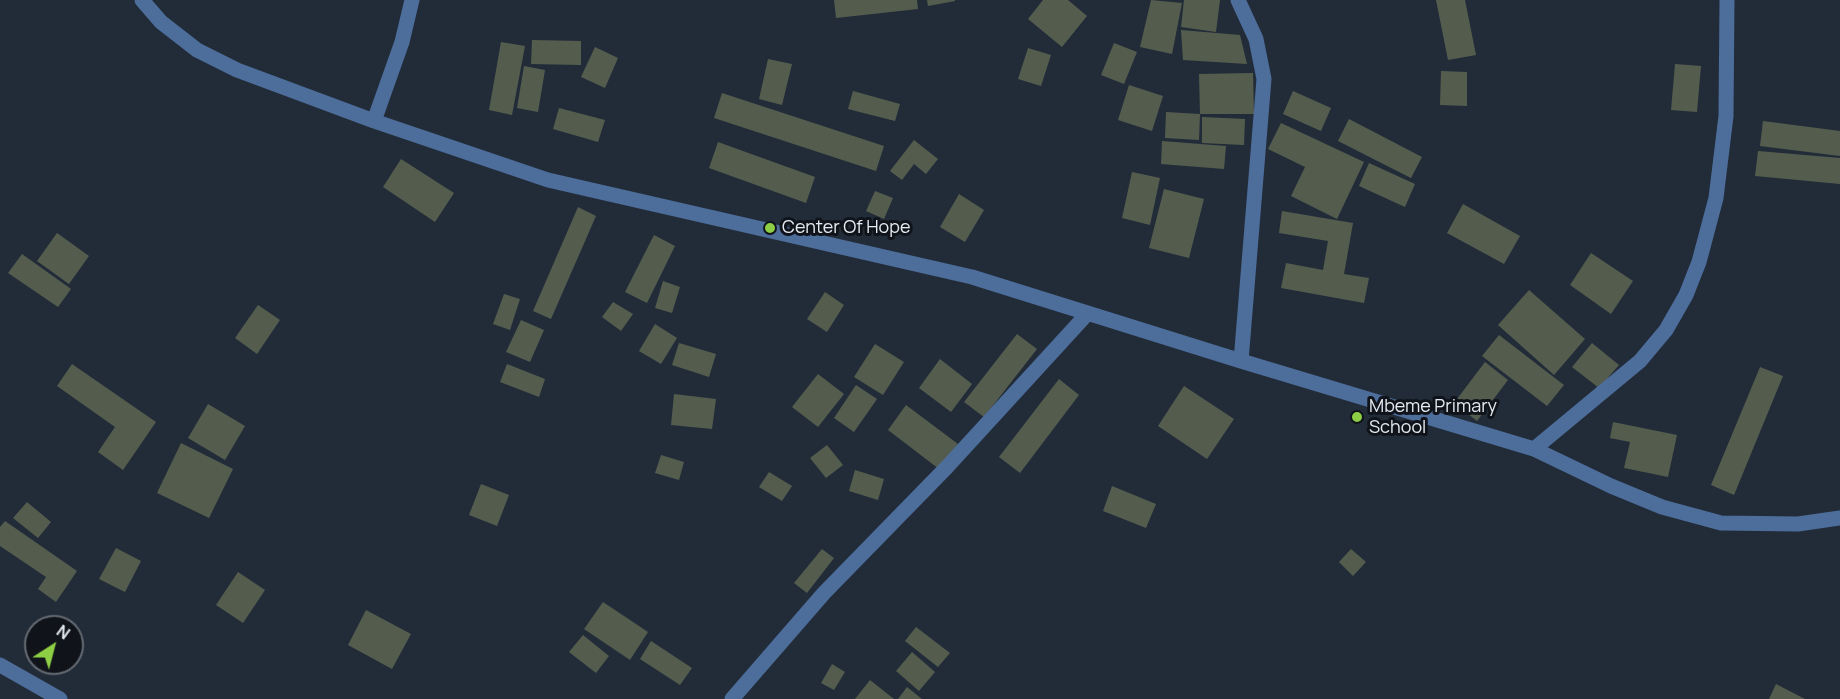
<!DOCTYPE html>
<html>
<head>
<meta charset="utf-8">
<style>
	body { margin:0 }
	#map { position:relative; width:1840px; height:699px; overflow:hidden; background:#222c39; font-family:Manrope,sans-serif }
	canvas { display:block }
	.north { position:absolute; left:24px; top:615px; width:60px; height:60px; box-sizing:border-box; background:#10141a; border:2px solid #646a71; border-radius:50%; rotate:36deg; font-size:16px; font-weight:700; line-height:24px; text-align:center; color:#e3eaf3 }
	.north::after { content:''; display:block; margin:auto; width:21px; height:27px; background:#8dce44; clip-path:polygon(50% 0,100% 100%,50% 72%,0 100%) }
</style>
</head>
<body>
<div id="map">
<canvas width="1840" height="699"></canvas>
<div class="north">N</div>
</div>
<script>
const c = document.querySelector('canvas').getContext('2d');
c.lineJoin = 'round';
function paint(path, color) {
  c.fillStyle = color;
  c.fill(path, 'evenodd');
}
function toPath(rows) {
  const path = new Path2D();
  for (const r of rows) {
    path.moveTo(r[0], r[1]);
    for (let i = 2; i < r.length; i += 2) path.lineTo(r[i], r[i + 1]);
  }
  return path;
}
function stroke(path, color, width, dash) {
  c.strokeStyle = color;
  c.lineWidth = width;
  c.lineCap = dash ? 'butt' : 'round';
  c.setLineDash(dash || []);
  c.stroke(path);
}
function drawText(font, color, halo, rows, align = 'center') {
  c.font = font + ' Manrope,sans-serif';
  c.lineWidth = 6;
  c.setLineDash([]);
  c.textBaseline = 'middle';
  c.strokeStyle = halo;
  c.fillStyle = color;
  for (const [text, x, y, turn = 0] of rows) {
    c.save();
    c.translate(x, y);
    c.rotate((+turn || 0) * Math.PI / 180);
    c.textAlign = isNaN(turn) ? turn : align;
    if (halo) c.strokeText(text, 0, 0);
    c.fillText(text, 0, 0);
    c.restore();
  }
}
paint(toPath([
	[834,0,917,0,918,9,836,18],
	[927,0,955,0,955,1,928,6],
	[1043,0,1068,0,1087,16,1062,47,1028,19],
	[1151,0,1182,3,1172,54,1140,47],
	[1184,0,1220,0,1216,32,1181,27],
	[1436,0,1465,0,1476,55,1448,60],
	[1181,30,1240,35,1247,64,1183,60],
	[532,40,581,41,581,65,531,64],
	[501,42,525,46,512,115,489,110],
	[1114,43,1137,52,1124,84,1101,75],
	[595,47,618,58,605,88,581,77],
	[1028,48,1051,55,1041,86,1018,79],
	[768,59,792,64,782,105,759,99],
	[1675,64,1701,66,1697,112,1671,110],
	[524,66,545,70,538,112,517,108],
	[1441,71,1467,72,1467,106,1440,105],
	[1253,73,1254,114,1200,114,1199,74],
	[1129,85,1163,96,1152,131,1118,120],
	[853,91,900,104,895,121,848,109],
	[1293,91,1331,108,1321,131,1283,114],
	[722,93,884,146,876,171,714,118],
	[559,108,605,120,598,142,553,129],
	[1166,112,1200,114,1199,140,1165,138],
	[1202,117,1245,119,1244,145,1202,143],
	[1349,119,1422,157,1411,178,1338,141],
	[1763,121,1840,131,1840,156,1760,146],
	[1281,123,1364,162,1337,219,1291,196,1305,167,1268,149],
	[914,140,938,159,926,174,914,164,902,180,890,171],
	[1162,141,1226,146,1224,169,1161,164],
	[718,142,815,177,806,203,709,168],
	[1758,151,1840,158,1840,184,1755,176],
	[401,159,454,193,435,222,383,187],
	[1369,163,1415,184,1405,207,1359,186],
	[1132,172,1160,178,1150,225,1122,218],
	[1164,189,1204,199,1189,258,1149,248],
	[875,191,893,198,884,219,866,211],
	[959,194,984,210,965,242,940,227],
	[1463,204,1520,236,1504,264,1447,233],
	[578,207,596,216,551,319,533,311],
	[1282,211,1353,223,1344,274,1369,278,1364,303,1281,288,1286,263,1323,270,1328,241,1279,233],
	[57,233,89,256,69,284,37,261],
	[654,235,675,246,647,303,625,292],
	[1591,253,1633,281,1611,314,1570,285],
	[22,254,71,289,58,307,8,273],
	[663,281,680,287,672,313,655,308],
	[1529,290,1585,339,1554,375,1498,325],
	[825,292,844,305,827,332,807,319],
	[504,294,520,299,510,330,493,324],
	[613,302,633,314,621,331,602,317],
	[258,305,280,320,257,354,235,338],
	[521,320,544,330,530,362,506,352],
	[655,324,677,338,661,364,639,351],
	[1017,334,1037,349,984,417,964,402],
	[1499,335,1564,385,1547,406,1482,356],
	[679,343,716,354,709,377,672,365],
	[1592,343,1619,365,1599,388,1572,367],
	[875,344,904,362,883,395,854,377],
	[940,359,972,384,951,412,919,388],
	[1485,362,1508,380,1477,421,1454,403],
	[72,364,156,422,123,470,98,452,115,427,57,386],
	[507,364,545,379,539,397,500,382],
	[1760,367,1783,376,1734,495,1711,485],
	[818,374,844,394,818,427,792,407],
	[1059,379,1079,395,1020,473,999,457],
	[856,385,877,399,854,432,834,418],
	[1184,386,1234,419,1207,459,1158,426],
	[674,394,716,399,712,429,671,425],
	[208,404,245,426,225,460,188,438],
	[906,405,958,444,939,469,888,430],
	[1613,422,1677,435,1668,477,1624,468,1630,442,1610,438],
	[181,443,233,469,209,518,157,493],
	[827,445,843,465,826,478,810,458],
	[661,455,684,462,679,480,655,473],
	[855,470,884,479,878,500,849,491],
	[769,472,792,486,782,501,759,487],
	[481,484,509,495,497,526,469,515],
	[1112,486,1156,504,1146,528,1103,511],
	[27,502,51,522,38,538,13,518],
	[5,521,77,571,56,602,38,589,46,577,0,546,0,527],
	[116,548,141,561,125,592,99,579],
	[822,549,834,558,807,593,794,583],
	[1351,549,1366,562,1353,576,1339,562],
	[238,572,265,590,243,623,216,605],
	[603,602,648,632,630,660,584,629],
	[366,610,411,634,392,669,348,645],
	[916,627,950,653,938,667,905,641],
	[583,635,609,656,596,673,569,652],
	[651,641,692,668,680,685,640,659],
	[912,652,935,672,919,691,896,671],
	[832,664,845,672,834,690,821,683],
	[870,680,894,699,855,699],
	[1776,684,1805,699,1769,699],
	[907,687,922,699,898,699]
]), '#545d4d');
stroke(toPath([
	[142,0,161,22,197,50,237,70,374,121,548,180,972,277,1241,361,1534,449,1611,486,1662,507,1721,523,1798,524,1840,518],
	[1238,0,1256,39,1264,79,1241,361],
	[374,121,402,42,412,0],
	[1534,449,1640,361,1666,330,1686,295,1699,262,1716,198,1726,116,1727,0],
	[0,665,60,699],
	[732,699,824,593,947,467,1088,313]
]), '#4d6d9b', 15);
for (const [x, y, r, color] of [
	[770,228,6,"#8dce44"],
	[1357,417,6,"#8dce44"]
]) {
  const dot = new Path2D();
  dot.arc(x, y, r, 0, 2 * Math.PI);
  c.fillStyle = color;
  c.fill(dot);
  stroke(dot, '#10141a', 2);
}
drawText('18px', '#e3eaf3', '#10141a', [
	["Center Of Hope",782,228],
	["Mbeme Primary",1369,407],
	["School",1369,428]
], 'left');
</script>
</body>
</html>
